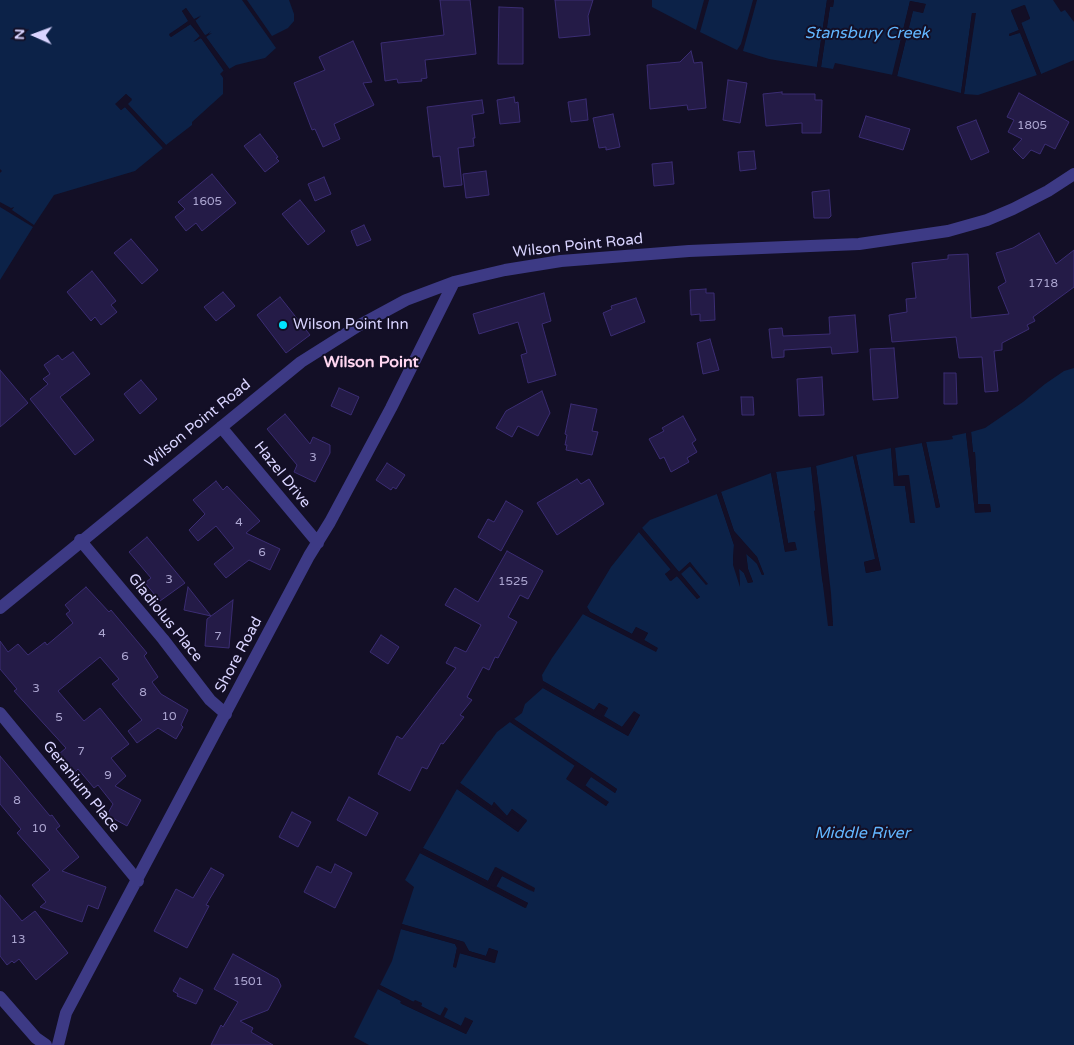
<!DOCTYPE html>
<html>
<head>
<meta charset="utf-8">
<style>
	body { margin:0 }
	#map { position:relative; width:1074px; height:1045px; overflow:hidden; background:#130f26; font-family:"Varela Round",sans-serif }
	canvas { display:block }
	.north { position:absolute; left:10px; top:10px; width:50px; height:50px; -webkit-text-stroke:4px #130f26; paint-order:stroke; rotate:272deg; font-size:14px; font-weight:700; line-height:20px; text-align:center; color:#d9d4ff }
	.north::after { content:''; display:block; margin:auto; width:18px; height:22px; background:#d9d4ff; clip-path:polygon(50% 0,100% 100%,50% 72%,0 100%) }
</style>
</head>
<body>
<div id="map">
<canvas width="1074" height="1045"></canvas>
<div class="north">N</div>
</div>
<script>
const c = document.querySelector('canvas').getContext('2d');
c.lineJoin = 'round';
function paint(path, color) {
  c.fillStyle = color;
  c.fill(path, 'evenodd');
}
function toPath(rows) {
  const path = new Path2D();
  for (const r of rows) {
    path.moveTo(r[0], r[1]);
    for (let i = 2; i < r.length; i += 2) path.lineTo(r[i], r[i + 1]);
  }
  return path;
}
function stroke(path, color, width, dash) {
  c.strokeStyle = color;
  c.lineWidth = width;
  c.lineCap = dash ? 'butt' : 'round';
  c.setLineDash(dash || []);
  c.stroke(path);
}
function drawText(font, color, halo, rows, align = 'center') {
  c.font = font + ' "Varela Round",sans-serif';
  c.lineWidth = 4;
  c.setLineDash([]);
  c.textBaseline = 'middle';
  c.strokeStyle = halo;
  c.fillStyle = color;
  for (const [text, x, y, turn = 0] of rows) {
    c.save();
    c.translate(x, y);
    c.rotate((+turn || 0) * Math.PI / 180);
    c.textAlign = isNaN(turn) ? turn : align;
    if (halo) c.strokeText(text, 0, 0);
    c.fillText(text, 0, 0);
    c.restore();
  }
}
paint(toPath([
	[0,0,242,0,276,48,265,58,236,65,229,69,206,37,211,31,205,36,195,20,201,15,194,20,186,8,182,11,189,21,169,34,171,37,190,24,200,36,194,42,201,38,224,71,221,74,223,78,223,94,192,122,192,125,166,145,127,104,132,99,126,94,116,104,121,110,125,107,163,148,135,171,54,195,34,225,12,210,14,207,11,208,0,202,0,173,2,171,0,169],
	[247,0,289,0,294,14,294,21,288,28,272,36],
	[652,0,704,0,696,30,652,7],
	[709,0,753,0,741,44,737,50,700,32],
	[757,0,827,0,817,67,769,59,743,51],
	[834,0,1053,0,1061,12,1065,10,1074,22,1074,60,1041,74,1021,22,1030,18,1025,5,1011,11,1019,30,1009,34,1010,36,1020,32,1037,75,978,95,964,94,975,13,972,13,961,93,897,76,913,10,923,13,925,4,910,1,893,75,835,63,833,69,821,67,830,6,833,6],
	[0,207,33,227,0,280],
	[1074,368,1074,1045,369,1045,354,1037,378,989,401,1001,402,1004,466,1034,473,1021,466,1018,461,1026,443,1017,445,1007,441,1016,421,1006,422,1004,414,1002,380,985,392,961,401,929,455,944,457,948,453,967,456,967,459,953,495,963,498,951,489,948,486,956,469,951,464,942,402,924,414,887,405,880,420,853,525,908,528,903,496,887,502,876,533,892,495,867,488,881,423,848,457,789,518,832,527,821,512,809,507,816,494,802,492,806,460,783,497,732,510,722,575,766,567,779,606,806,608,802,585,785,591,776,615,793,617,789,514,719,522,713,525,704,543,688,628,736,640,715,634,712,622,727,603,716,608,708,599,703,594,710,543,681,542,675,552,658,583,614,656,651,657,648,644,640,648,633,636,627,632,634,590,612,587,607,611,567,639,532,671,570,665,574,671,581,677,576,697,599,700,597,680,573,690,566,706,585,690,562,679,572,642,528,650,520,717,494,734,545,733,559,740,586,739,568,744,573,748,583,753,582,748,569,746,553,757,564,762,575,764,574,757,557,734,531,721,492,771,473,785,551,796,550,795,542,788,543,776,472,811,467,822,579,833,626,831,593,816,466,853,456,876,559,864,562,866,573,881,570,856,455,891,448,894,486,905,485,910,522,908,475,897,476,895,448,922,443,936,508,940,507,926,442,948,440,953,439,952,436,966,433,975,512,991,512,990,505,978,504,975,453,973,453,971,432,985,428,1023,402,1045,384,1064,371]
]), '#0c2248');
paint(toPath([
	[827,0,829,0,829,4,834,0,833,7,830,7,821,67,817,67],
	[910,1,926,4,923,13,913,11,897,76,892,75],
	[1024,5,1030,19,1021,23,1041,74,1037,75,1020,33,1009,36,1009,34,1019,30,1011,10],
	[186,8,194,19,201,16,195,21,205,35,212,33,206,37,231,71,227,71,224,74,226,80,220,74,224,70,201,38,193,42,200,36,191,24,171,37,169,35,188,21,182,11],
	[972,13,976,13,964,94,961,93],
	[126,94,132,100,128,104,166,145,163,148,125,107,121,110,115,104],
	[969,432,971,432,973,452,975,452,978,504,990,504,991,512,975,513,966,433,969,432,969,435],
	[926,442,940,507,936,508,922,443],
	[891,448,895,448,898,476,909,475,915,523,910,523,905,486,894,486],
	[856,455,881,570,866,573,864,562,875,559,853,456],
	[816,466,822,510,833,626,828,626,814,511,816,510,811,467],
	[776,472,788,543,795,542,797,550,785,552,771,473],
	[721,492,734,531,757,557,764,575,762,575,757,563,746,554,748,569,753,582,748,583,744,573,739,569,740,587,733,565,734,545,717,494],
	[642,528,679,572,690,562,708,584,706,585,690,566,681,574,700,597,697,599,677,576,670,581,665,574,671,569,639,532,640,530,659,552,641,530],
	[587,607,590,612,632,634,636,627,648,633,644,640,658,648,656,652,583,614,587,612],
	[543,681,594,710,599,703,608,708,604,716,622,727,634,711,640,715,628,736,543,688,543,685,617,727,601,717,605,709,600,706,593,713,543,684],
	[514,719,617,789,615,793,591,777,585,786,609,802,606,806,566,779,575,765,510,722],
	[460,783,492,806,494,802,507,816,512,809,527,820,518,832,457,789,458,787,518,829,524,821,512,812,506,818,495,806,491,808,459,786],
	[423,848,488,881,496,867,535,888,534,892,502,876,496,886,528,903,526,908,420,853,421,851,525,904,494,888,502,873,497,871,488,884,422,850],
	[402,924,464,942,469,951,486,956,489,948,498,951,494,963,460,953,456,968,453,967,457,948,455,944,401,929],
	[380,985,413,1002,415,1000,422,1003,421,1006,440,1016,445,1007,448,1009,444,1017,461,1026,465,1017,473,1021,466,1034,400,1003,401,1001,378,989]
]), '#130f26');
const building = toPath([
	[440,0,470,0,476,54,425,60,427,78,421,79,422,81,398,83,397,79,385,81,381,43,444,35,440,0],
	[555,0,593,0,588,16,590,35,559,38,555,0],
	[499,7,523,8,523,64,498,64,499,7],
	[353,41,372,82,363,83,374,105,334,124,340,139,323,147,315,129,312,130,294,83,325,70,319,57,353,41],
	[691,51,694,63,702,62,706,108,688,110,687,105,650,109,647,65,680,62,691,51],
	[728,80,747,83,740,123,723,120,728,80],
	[782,92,782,94,815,94,815,100,822,100,821,133,802,133,802,123,766,126,763,94,782,92],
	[1019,93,1069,122,1055,149,1045,144,1040,154,1031,150,1023,159,1013,149,1022,139,1008,132,1014,120,1007,117,1019,93],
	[514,97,515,103,518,102,520,122,500,124,497,100,514,97],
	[586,99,588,120,571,122,568,102,586,99],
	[482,100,484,113,472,115,475,138,473,138,474,146,458,148,462,185,444,187,440,156,433,157,427,107,482,100],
	[613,114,620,147,606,150,606,147,599,148,593,118,613,114],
	[866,116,910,129,903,150,859,137,866,116],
	[976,120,989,152,971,160,957,127,976,120],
	[260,134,278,157,276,158,279,161,265,172,244,146,260,134],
	[754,151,756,169,740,171,738,152,754,151],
	[672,162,674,184,654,186,652,164,672,162],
	[486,171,489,195,466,198,463,174,486,171],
	[212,174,236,203,202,231,196,223,186,231,175,217,185,209,178,202,212,174],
	[324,177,331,194,315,201,308,184,324,177],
	[829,190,831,216,829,218,814,218,812,192,829,190],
	[300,200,325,231,308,245,282,214,300,200],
	[364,225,371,240,357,246,351,231,364,225],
	[1039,233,1056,264,1074,250,1074,287,1033,317,1035,321,1027,325,1029,329,1002,343,1002,350,994,351,998,391,985,392,982,357,959,358,956,337,892,342,889,315,907,312,906,299,916,298,912,263,948,259,948,255,968,254,971,318,1009,314,998,287,1006,282,996,253,1013,248,1039,233],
	[131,239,158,270,142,284,114,253,131,239],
	[92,271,116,301,111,305,117,312,101,325,95,317,91,321,67,292,92,271],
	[706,289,706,293,714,293,715,320,700,321,700,314,691,315,690,290,706,289],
	[223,292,235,306,216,321,204,307,223,292],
	[544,293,551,321,542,324,556,375,528,383,521,355,527,353,518,322,479,334,473,314,544,293],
	[280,297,310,335,286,353,257,315,280,297],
	[636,298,645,322,611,336,603,313,612,309,611,306,636,298],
	[855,315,858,352,832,354,831,347,784,350,784,357,772,358,769,329,782,328,783,336,830,334,829,317,855,315],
	[710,339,719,370,703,374,697,343,710,339],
	[894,348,898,398,873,400,870,349,894,348],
	[73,352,90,374,60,397,94,440,75,455,30,399,48,384,43,379,50,374,44,365,58,355,62,360,73,352],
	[0,370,28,403,0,427,0,370],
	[944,373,956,373,957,404,944,404,944,373],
	[822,377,824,415,799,416,797,379,822,377],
	[141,380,157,399,140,414,124,394,141,380],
	[339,388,359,397,351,415,331,406,339,388],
	[542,391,550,413,538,436,518,426,512,437,496,428,506,411,542,391],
	[741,397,753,397,754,415,742,415,741,397],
	[571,404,597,409,592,431,598,432,592,455,566,450,567,445,565,445,567,435,565,434,571,404],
	[285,414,310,444,313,437,330,445,330,453,315,482,294,472,297,465,267,429,285,414],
	[683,416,696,440,692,443,697,452,687,458,689,462,671,472,664,457,660,459,649,439,664,431,662,428,683,416],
	[387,463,405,475,396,489,393,487,391,490,376,480,387,463],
	[577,479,581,484,589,479,604,504,557,535,537,503,577,479],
	[216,481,223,490,227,486,260,521,246,533,280,549,270,570,249,560,226,578,214,564,234,548,216,526,198,541,189,530,205,514,193,500,216,481],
	[506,501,523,511,501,551,478,537,488,519,494,522,506,501],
	[147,537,185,583,160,601,145,583,151,578,129,552,147,537],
	[507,551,543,571,528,599,520,595,508,617,517,622,498,658,495,657,489,670,483,667,467,697,472,700,460,715,464,717,443,744,441,743,427,769,422,767,410,791,378,774,397,736,402,739,456,668,446,663,455,647,466,652,481,625,445,605,455,588,478,602,507,551],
	[86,587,109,612,111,610,147,653,144,656,158,677,152,682,161,694,188,710,181,725,183,727,176,739,158,728,137,743,128,731,142,720,112,684,119,679,100,657,58,691,84,721,100,708,129,744,111,758,126,776,115,786,141,800,127,826,107,815,113,804,98,785,94,788,78,769,75,772,59,754,66,748,14,691,17,689,0,669,0,641,8,652,18,644,28,655,45,642,47,645,73,623,66,614,70,611,65,605,86,587],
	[188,587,211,616,184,610,188,587],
	[233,600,229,648,205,646,207,619,233,600],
	[381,635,399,647,388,664,370,652,381,635],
	[0,756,50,816,52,815,60,826,56,829,79,857,62,871,106,887,98,909,88,905,82,922,40,907,46,902,32,885,50,870,17,833,21,829,0,804,0,756],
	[349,797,378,813,366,836,337,820,349,797],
	[292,812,311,822,298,847,279,837,292,812],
	[335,864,352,873,335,908,304,892,317,866,331,873,335,864],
	[211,868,224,875,206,905,209,906,187,948,154,931,176,889,193,898,211,868],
	[0,895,22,921,35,911,68,953,36,980,19,959,14,963,12,961,7,965,0,956,0,895],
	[233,954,278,979,281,986,268,1010,240,1021,253,1028,251,1032,273,1045,211,1045,221,1025,223,1027,238,1002,214,989,233,954],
	[180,978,203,990,196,1004,177,996,178,994,173,991,180,978]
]);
paint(building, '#241b47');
stroke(building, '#3b2d73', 1);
stroke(toPath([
	[221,427,318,543],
	[80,540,163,639,210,700,226,714],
	[0,608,301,362,358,326,406,300,454,282,505,270,561,261,689,251,859,244,948,231,987,220,1013,209,1048,191,1074,174],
	[0,713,138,881],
	[0,997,36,1038,46,1045],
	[58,1045,66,1013,309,556,330,522,391,408,454,282]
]), '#3d3a85', 12);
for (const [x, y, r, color] of [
	[283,325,5,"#00e5ff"]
]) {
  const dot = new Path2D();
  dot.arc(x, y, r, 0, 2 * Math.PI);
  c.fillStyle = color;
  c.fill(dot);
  stroke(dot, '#130f26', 2);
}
drawText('12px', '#aca6d1', null, [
	["1805",1032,126],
	["1605",207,202],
	["1718",1043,284],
	["3",313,458],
	["4",239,523],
	["6",262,553],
	["3",169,580],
	["1525",513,582],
	["4",102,634],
	["7",218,637],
	["6",125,657],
	["3",36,689],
	["8",143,693],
	["10",169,717],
	["5",59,718],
	["7",81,752],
	["9",108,776],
	["8",17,801],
	["10",39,829],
	["13",18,940],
	["1501",248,982]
]);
drawText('15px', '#d9d4ff', '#130f26', [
	["Wilson Point Road",578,246,-6],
	["Wilson Point Road",198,424,-39],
	["Hazel Drive",282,475,51],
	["Gladiolus Place",165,618,51],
	["Shore Road",239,655,-62],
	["Geranium Place",81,787,51]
]);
drawText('15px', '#d9d4ff', '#130f26', [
	["Wilson Point Inn",293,325]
], 'left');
drawText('italic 16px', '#62b6ff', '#130f26', [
	["Stansbury Creek",867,34],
	["Middle River",862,834]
]);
drawText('bold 16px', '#ffd6f0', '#130f26', [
	["Wilson Point",371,363]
]);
</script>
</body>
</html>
